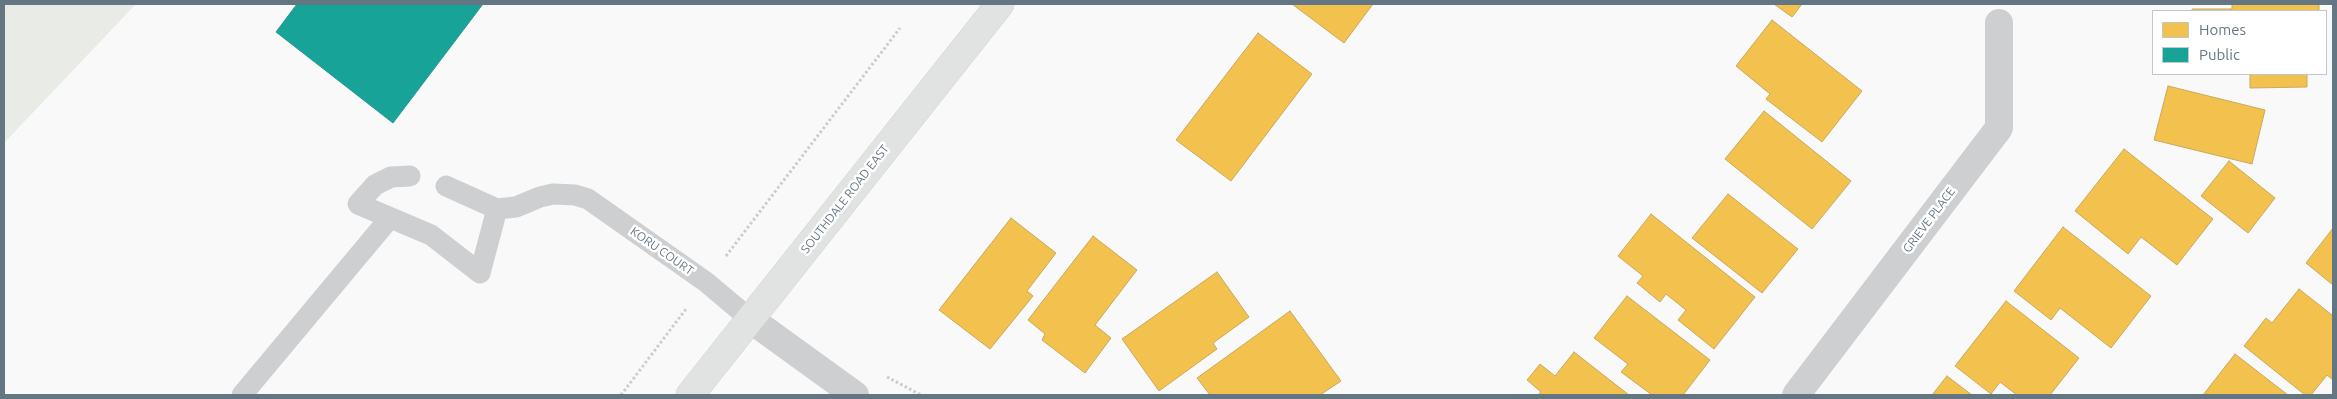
<!DOCTYPE html>
<html>
<head>
<meta charset="utf-8">
<style>
	body { margin:0 }
	#map { position:relative; width:2337px; height:399px; overflow:hidden; background:#f9f9f9; font-family:Ubuntu,sans-serif }
	canvas { display:block }
	.frame { position:absolute; inset:0; border:5px solid #657683; pointer-events:none }
	.legend { position:absolute; left:2152px; top:10px; width:175px; height:65px; box-sizing:border-box; background:#fff; border:1px solid #c1c8cd; margin:0; padding:6px 9px; list-style:none; font-size:15px; color:#657683 }
	.legend li { display:flex; align-items:center; gap:10px; height:25px }
	.legend b { width:25px; border:1px solid #c1c8cd }
</style>
</head>
<body>
<div id="map">
<canvas width="2337" height="399"></canvas>
<div class="frame"></div>
<ul class="legend">
<li><b style="height:14px;background:#f2c14e"></b>Homes</li>
<li><b style="height:14px;background:#17a398"></b>Public</li>
</ul>
</div>
<script>
const c = document.querySelector('canvas').getContext('2d');
c.lineJoin = 'round';
function paint(path, color) {
  c.fillStyle = color;
  c.fill(path, 'evenodd');
}
function toPath(rows) {
  const path = new Path2D();
  for (const r of rows) {
    path.moveTo(r[0], r[1]);
    for (let i = 2; i < r.length; i += 2) path.lineTo(r[i], r[i + 1]);
  }
  return path;
}
function stroke(path, color, width, dash) {
  c.strokeStyle = color;
  c.lineWidth = width;
  c.lineCap = dash ? 'butt' : 'round';
  c.setLineDash(dash || []);
  c.stroke(path);
}
function drawText(font, color, halo, rows, align = 'center') {
  c.font = font + ' Ubuntu,sans-serif';
  c.lineWidth = 5;
  c.setLineDash([]);
  c.textBaseline = 'middle';
  c.strokeStyle = halo;
  c.fillStyle = color;
  for (const [text, x, y, turn = 0] of rows) {
    c.save();
    c.translate(x, y);
    c.rotate((+turn || 0) * Math.PI / 180);
    c.textAlign = isNaN(turn) ? turn : align;
    if (halo) c.strokeText(text, 0, 0);
    c.fillText(text, 0, 0);
    c.restore();
  }
}
paint(toPath([
	[4,4,136,4,4,143]
]), '#e8ebe6');
const homes = toPath([
	[1292,4,1373,4,1344,43,1292,4],
	[1774,4,1802,4,1792,17,1774,4],
	[2232,4,2319,4,2319,11,2192,11,2192,9,2232,9,2232,4],
	[1772,20,1862,91,1822,142,1766,99,1770,94,1736,66,1772,20],
	[1258,33,1312,74,1231,181,1176,140,1258,33],
	[2250,74,2307,74,2307,87,2250,88,2250,74],
	[2168,86,2265,110,2252,164,2154,140,2168,86],
	[1764,111,1851,181,1812,229,1725,159,1764,111],
	[2124,149,2213,219,2177,265,2141,237,2128,254,2075,211,2124,149],
	[2229,161,2275,198,2248,233,2201,196,2229,161],
	[1728,194,1798,249,1762,293,1692,238,1728,194],
	[1651,214,1755,297,1714,349,1678,320,1686,310,1666,294,1660,302,1637,283,1643,276,1618,256,1651,214],
	[1011,218,1056,253,1027,291,1033,296,990,349,939,310,1011,218],
	[2063,227,2151,296,2111,348,2060,308,2051,320,2014,291,2063,227],
	[2333,228,2333,285,2306,263,2333,228],
	[1093,236,1137,270,1095,325,1111,338,1085,373,1042,340,1045,334,1028,320,1093,236],
	[1217,272,1249,317,1213,343,1217,349,1159,391,1122,339,1217,272],
	[2299,289,2332,315,2333,313,2333,380,2327,375,2311,395,2305,395,2244,346,2266,318,2272,323,2299,289],
	[1627,296,1710,360,1683,395,1652,395,1621,372,1628,364,1594,338,1627,296],
	[2006,301,2079,358,2050,395,2017,395,2000,382,1991,394,1955,366,2006,301],
	[1290,311,1341,381,1320,395,1210,395,1197,378,1290,311],
	[1574,352,1629,395,1538,395,1541,392,1527,380,1540,364,1555,376,1574,352],
	[2235,354,2288,395,2203,395,2235,354],
	[1947,376,1972,395,1932,395,1947,376]
]);
paint(homes, '#f2c14e');
stroke(homes, '#c8aa5e', 1);
const public = toPath([
	[297,4,483,4,393,123,276,32,297,4]
]);
paint(public, '#17a398');
stroke(public, '#2e9692', 1);
const secondary = toPath([
	[690,395,1000,4]
]);
stroke(secondary, '#d5d6d7', 29);
stroke(toPath([
	[726,256,900,28],
	[887,377,921,395],
	[621,395,686,309]
]), '#cbcccd', 3, [2.5, 2.5]);
stroke(toPath([
	[410,176,391,177,375,185,358,204,431,235,480,273,497,209],
	[446,186,497,209,516,207,540,197,553,194,575,195,588,199,706,282,750,319],
	[242,395,389,219]
]), '#cecfd0', 21);
stroke(toPath([
	[750,319,855,395],
	[1796,395,1999,128,1999,23]
]), '#cecfd0', 28);
stroke(secondary, '#e1e2e2', 28);
drawText('12px', '#657683', '#fff', [
	["SOUTHDALE ROAD EAST",845,199,-52],
	["GRIEVE PLACE",1929,220,-53],
	["KORU COURT",662,251,35]
]);
</script>
</body>
</html>
